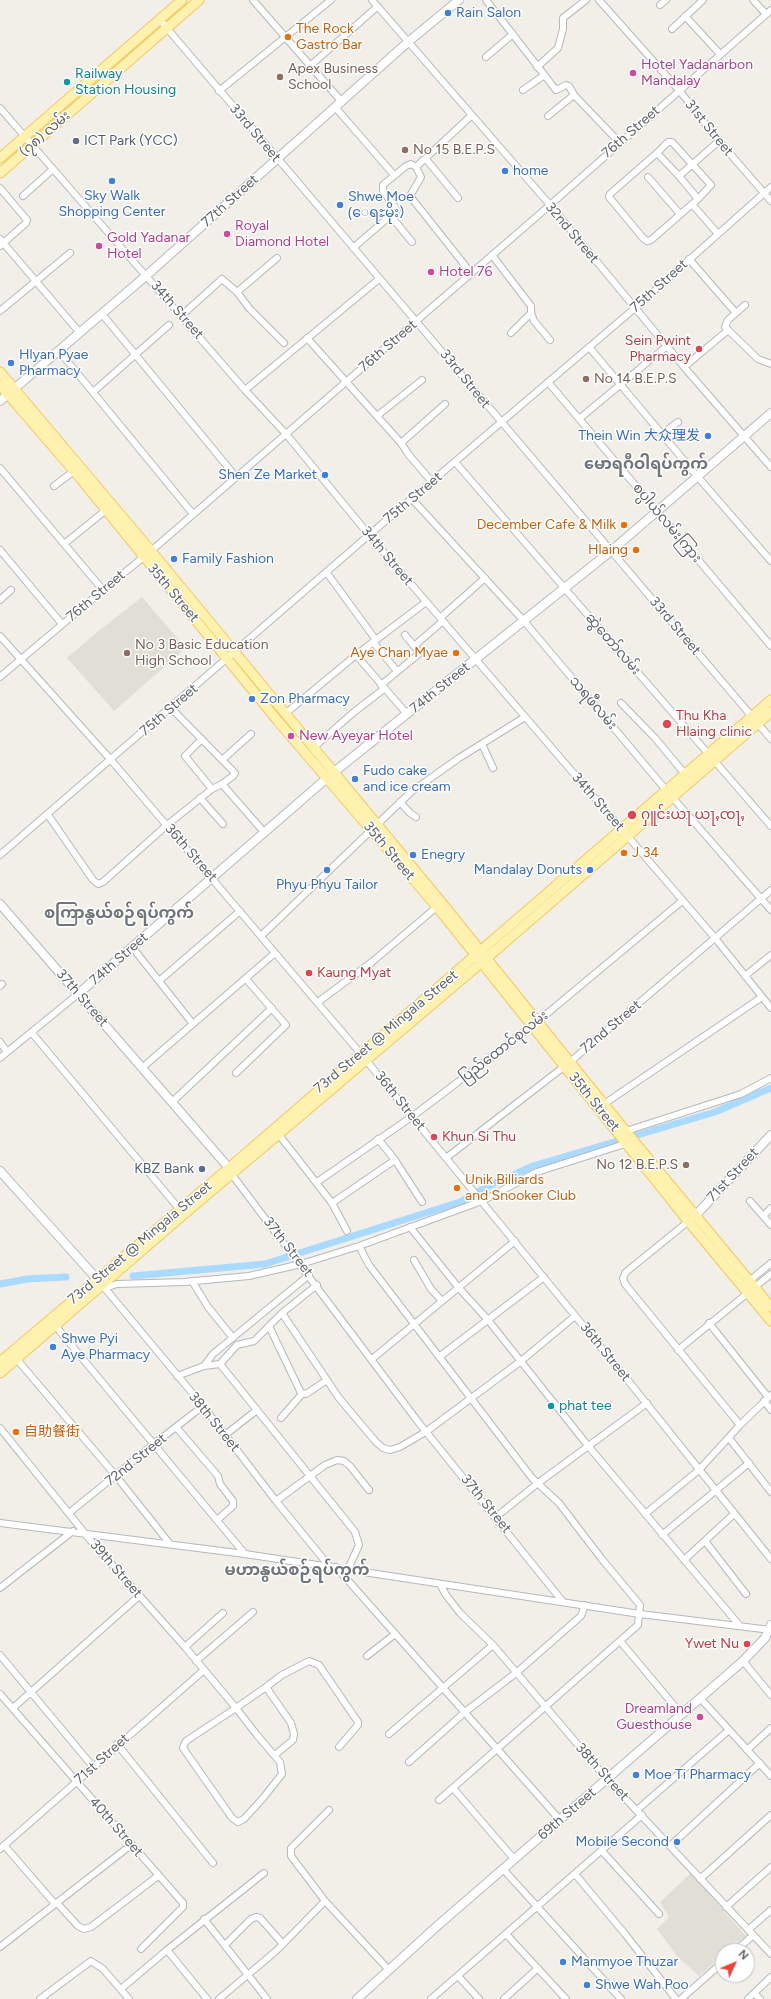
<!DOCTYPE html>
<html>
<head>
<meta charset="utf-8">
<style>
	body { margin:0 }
	#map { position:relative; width:771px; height:1999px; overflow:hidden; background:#f1efe8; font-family:Figtree,sans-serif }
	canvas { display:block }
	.north { position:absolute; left:715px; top:1943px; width:40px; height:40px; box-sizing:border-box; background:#fff; border:1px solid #bfc1c3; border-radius:50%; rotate:46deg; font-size:11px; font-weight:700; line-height:16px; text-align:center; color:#5f6368 }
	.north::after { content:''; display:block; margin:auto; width:14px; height:18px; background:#ea4335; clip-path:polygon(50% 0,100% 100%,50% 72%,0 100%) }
</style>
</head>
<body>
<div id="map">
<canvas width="771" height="1999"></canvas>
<div class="north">N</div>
</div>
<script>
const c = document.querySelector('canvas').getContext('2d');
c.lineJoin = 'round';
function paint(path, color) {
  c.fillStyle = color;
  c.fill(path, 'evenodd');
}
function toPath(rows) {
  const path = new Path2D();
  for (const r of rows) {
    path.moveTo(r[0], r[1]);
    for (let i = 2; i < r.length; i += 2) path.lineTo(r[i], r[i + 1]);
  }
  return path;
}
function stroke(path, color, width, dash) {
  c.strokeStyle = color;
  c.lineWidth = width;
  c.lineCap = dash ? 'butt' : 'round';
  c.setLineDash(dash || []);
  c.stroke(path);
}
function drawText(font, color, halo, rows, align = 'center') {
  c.font = font + ' Figtree,"Noto Sans SC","Noto Sans Myanmar",sans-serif';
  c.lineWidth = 3;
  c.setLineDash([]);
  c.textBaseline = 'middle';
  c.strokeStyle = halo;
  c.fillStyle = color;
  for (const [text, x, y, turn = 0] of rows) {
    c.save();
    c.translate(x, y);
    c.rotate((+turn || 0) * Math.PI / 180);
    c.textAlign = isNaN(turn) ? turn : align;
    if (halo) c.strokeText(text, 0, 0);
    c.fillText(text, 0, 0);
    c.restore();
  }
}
paint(toPath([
	[142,597,186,648,114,711,67,658,96,633],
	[691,1873,746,1936,728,1951,723,1951,723,1956,699,1976,677,1956,657,1929,669,1917,660,1902]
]), '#e1ded6');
stroke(toPath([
	[133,1276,265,1264,460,1202,487,1187,533,1166,715,1112,771,1088],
	[0,1284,27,1279,66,1277]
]), '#aadaff', 7);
const street = toPath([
	[253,0,342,102],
	[372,0,550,205,684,367,771,467],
	[486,0,556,90,566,85,569,86,574,95,619,142],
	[599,0,679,90,719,141,771,201],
	[753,0,766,14],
	[660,5,666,0],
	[685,16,720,54],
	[160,20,771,739],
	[672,29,703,0],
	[486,57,513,34],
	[311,65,377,7],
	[537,67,558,48,563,29,563,18,586,0],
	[523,90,543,76],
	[219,91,331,0],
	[335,107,394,175],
	[0,108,245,390,286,434,369,535,715,938,771,1008],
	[548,116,574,95],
	[657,153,668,142,672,142,711,185,698,199,651,240,647,241,643,238,609,197,610,194,657,153,679,176,698,199],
	[426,159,458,198],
	[416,167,421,177,410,196,471,273],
	[679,176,719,141],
	[648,177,680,214],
	[0,188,27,220,26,223,0,246],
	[23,196,53,169],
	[692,204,718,234],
	[391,216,412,242],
	[0,239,80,333],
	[353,248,397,210,383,191,383,185,406,166,411,164,416,167,471,116],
	[492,255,531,306,531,313,534,321,550,340],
	[689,259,736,313],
	[237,292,277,258],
	[745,305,728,320,725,327,758,359,771,364],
	[0,311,70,253],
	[102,314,236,477],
	[181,316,222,279,237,292,249,308,284,343],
	[511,333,531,313],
	[307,338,401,443,409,455,432,482],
	[589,347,697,476,771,561],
	[59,351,193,514],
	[684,367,727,331],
	[548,382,771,646],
	[245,390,379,279],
	[93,392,169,325],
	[377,416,422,380],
	[579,419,667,346],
	[662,434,678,422],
	[401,443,445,404],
	[455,462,771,826],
	[0,468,103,590],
	[54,486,74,471],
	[412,499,524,621,666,790,771,910],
	[64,544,106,510],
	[0,550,62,624],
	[327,573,376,640],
	[0,600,11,590],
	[440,618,485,578],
	[0,636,111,760,361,1054,626,1378,771,1559],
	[373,642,397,671],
	[414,646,443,621],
	[356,655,407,714],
	[0,677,103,590,151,551,550,205,771,10],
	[381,685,420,653,405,635],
	[621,703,655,738,685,774],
	[285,714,356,655,426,602],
	[202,739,185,756,212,789],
	[482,744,493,768],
	[313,748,354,712,384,689],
	[222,760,251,734],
	[222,784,264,832],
	[200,798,223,824],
	[400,802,410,813,416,817],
	[48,815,93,880,98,884,103,882,167,825,212,789,222,784,233,776,235,773,233,771,171,708],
	[0,855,369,535,635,308,771,187],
	[261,936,411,792,459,758,525,717],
	[132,947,193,1024],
	[745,976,771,955],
	[159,981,240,911],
	[0,986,2,984],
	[318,1002,372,962,439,905],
	[32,1033,181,1211],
	[0,1042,7,1052],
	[0,1058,78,994],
	[143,1067,275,953],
	[236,1073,286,1025,246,979],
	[172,1102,272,1008],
	[604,1104,762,997],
	[276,1131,332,1203,347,1231],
	[623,1132,741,1094,771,1078],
	[446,1158,570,1062,771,890],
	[395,1160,422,1202],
	[230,1172,419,1423,563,1602],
	[317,1182,413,1116,537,1022,682,901],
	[750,1201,771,1225],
	[332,1203,395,1160,378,1139],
	[763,1216,771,1208],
	[690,1220,626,1272,623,1278,625,1284,740,1425],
	[410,1227,458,1287,488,1320,589,1447,740,1626],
	[359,1246,369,1265,532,1478,559,1503,601,1558,640,1605,638,1625,439,1800],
	[414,1260,431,1289,442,1301],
	[192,1281,208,1307,233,1338],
	[748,1282,771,1263],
	[103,1286,203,1406,276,1501,329,1566],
	[105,1288,117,1284,184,1282,249,1276,301,1264,359,1246,482,1201,537,1172,628,1143],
	[282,1313,339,1398,376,1442,383,1448,390,1450,400,1447,427,1431,521,1361,575,1316],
	[53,1323,245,1554],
	[709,1323,768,1397],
	[269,1326,301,1393,306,1394,327,1380],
	[678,1350,771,1274],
	[14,1356,116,1476,170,1544],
	[439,1357,544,1277],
	[372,1359,515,1241],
	[220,1364,355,1532,359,1545,348,1569],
	[204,1366,213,1354,309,1275],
	[177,1376,204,1366,220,1364,237,1345,254,1341,282,1313,317,1285],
	[764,1401,771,1410],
	[281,1418,302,1394],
	[176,1427,218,1476,220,1484,233,1501,233,1506,217,1520],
	[0,1428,91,1541,185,1647,236,1708,257,1735,280,1762,282,1774,264,1797,244,1819,238,1822,232,1818,183,1748,184,1745,186,1741,236,1708,266,1687,282,1675,309,1661,319,1665,358,1722,358,1725,339,1747],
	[225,1435,257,1410],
	[729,1438,771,1492],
	[276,1501,325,1465,337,1460,344,1461,350,1466,369,1490],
	[69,1513,154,1444,203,1406],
	[645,1514,699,1470,740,1425,771,1395],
	[496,1517,538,1483,647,1403],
	[0,1523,245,1554,640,1614,771,1630],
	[662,1535,749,1463],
	[705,1541,746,1594],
	[684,1560,734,1514],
	[336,1567,560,1820],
	[440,1584,446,1595,460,1613,493,1645,607,1779,771,1954],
	[0,1588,73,1531],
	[620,1641,682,1715],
	[185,1647,223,1613],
	[0,1655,94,1768],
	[367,1656,395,1634],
	[196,1661,253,1612],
	[743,1661,771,1695],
	[266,1687,291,1723,294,1734,293,1740,275,1755],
	[0,1694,183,1903,183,1907,141,1949],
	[701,1699,771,1776],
	[13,1708,139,1596],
	[389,1734,493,1645],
	[117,1744,213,1863],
	[747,1750,771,1728],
	[409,1762,465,1712,516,1673,581,1616,585,1605],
	[453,1788,514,1859],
	[329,1810,291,1848,291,1856,325,1901,389,1970],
	[637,1810,729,1730],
	[4,1845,55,1904],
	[670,1846,760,1763],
	[0,1849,204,1670],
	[602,1851,659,1914],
	[503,1869,621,1999],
	[575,1874,625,1934,676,1999],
	[700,1879,771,1815],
	[57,1903,78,1926,84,1929,91,1927,158,1876],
	[726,1907,771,1867],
	[204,1919,267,1999],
	[748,1930,771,1910],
	[506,1934,566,1999],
	[225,1945,251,1919,256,1917,260,1918,283,1944],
	[0,1947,131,1845],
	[167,1950,264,1873],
	[736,1951,753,1935],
	[458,1976,479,1999],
	[121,1989,167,1950,207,1999],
	[754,1993,760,1999],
	[40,1999,91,1961,103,1969,129,1999],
	[219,1999,276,1951,325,1901],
	[431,1999,642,1815],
	[504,1999,538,1968],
	[681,1999,723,1962],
	[748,1999,771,1977]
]);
const secondary = toPath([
	[0,401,147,275,408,42,459,0],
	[0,904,229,1168],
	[78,994,334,772,611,551,771,413],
	[0,1171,97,1279],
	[696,1215,771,1135],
	[357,1999,436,1927,743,1661,765,1638,771,1625]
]);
const primary = toPath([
	[0,158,182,0],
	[0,173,199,0],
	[0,372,151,551,442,903,628,1134,771,1307],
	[0,385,80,478,277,720,437,907,688,1221,771,1321],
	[0,1362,229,1168,771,700],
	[0,1373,184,1214,481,963,771,712]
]);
stroke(street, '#b5b8bc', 8);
stroke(secondary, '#b6babf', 10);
stroke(primary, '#f2c960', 11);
stroke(street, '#fff', 6);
stroke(secondary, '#fff', 8);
stroke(primary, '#fff2af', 9);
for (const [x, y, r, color] of [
	[448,13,4,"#3f7fe0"],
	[288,37,4,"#e8710a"],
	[633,73,4,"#d1479c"],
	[280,77,4,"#8d6e63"],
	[67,82,4,"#0f9aa8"],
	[76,141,4,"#5c6f8a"],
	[405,150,4,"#8d6e63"],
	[505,171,4,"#3f7fe0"],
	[112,181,4,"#3f7fe0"],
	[340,205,4,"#3f7fe0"],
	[227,234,4,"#d1479c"],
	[99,246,4,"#d1479c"],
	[431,272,4,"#d1479c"],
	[699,349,4,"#e0444e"],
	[11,363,4,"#3f7fe0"],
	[586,379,4,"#8d6e63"],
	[708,436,4,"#3f7fe0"],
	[325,475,4,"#3f7fe0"],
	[624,525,4,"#e8710a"],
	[636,550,4,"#e8710a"],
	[174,559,4,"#3f7fe0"],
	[127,653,4,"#8d6e63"],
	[456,653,4,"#e8710a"],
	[252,699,4,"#3f7fe0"],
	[667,724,5,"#e0444e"],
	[291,736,4,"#d1479c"],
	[355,779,4,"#3f7fe0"],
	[632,815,5,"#e0444e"],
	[624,853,4,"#e8710a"],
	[413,855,4,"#3f7fe0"],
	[327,870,4,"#3f7fe0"],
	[590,870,4,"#3f7fe0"],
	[309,973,4,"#e0444e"],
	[434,1137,4,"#e0444e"],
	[686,1165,4,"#8d6e63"],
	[202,1169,4,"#5c6f8a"],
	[457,1188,4,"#e8710a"],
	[53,1347,4,"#3f7fe0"],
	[551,1406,4,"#0f9aa8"],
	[16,1432,4,"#e8710a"],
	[747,1644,4,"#e0444e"],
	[700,1717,4,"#d1479c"],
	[636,1775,4,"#3f7fe0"],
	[677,1842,4,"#3f7fe0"],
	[563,1962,4,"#3f7fe0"],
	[587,1985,4,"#3f7fe0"]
]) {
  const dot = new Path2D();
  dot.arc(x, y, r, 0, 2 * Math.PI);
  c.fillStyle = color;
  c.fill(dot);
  stroke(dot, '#fff', 1.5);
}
drawText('14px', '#366cbe', '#fff', [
	["Rain Salon",456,13],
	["home",513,171],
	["Sky Walk",112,196,"center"],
	["Shopping Center",112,212,"center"],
	["Shwe Moe",348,197],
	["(ေရႊမိုး)",348,213],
	["Hlyan Pyae",19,355],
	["Pharmacy",19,371],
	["Thein Win 大众理发",700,436,"right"],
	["Shen Ze Market",317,475,"right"],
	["Family Fashion",182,559],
	["Zon Pharmacy",260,699],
	["Fudo cake",363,771],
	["and ice cream",363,787],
	["Enegry",421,855],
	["Mandalay Donuts",582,870,"right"],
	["Phyu Phyu Tailor",327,885,"center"],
	["Shwe Pyi",61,1339],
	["Aye Pharmacy",61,1355],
	["Moe Ti Pharmacy",644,1775],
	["Mobile Second",669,1842,"right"],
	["Manmyoe Thuzar",571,1962],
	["Shwe Wah Poo",595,1985]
], 'left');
drawText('14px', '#c56008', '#fff', [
	["The Rock",296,29],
	["Gastro Bar",296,45],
	["December Cafe & Milk",616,525,"right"],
	["Hlaing",628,550,"right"],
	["Aye Chan Myae",448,653,"right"],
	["J 34",632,853],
	["Unik Billiards",465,1180],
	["and Snooker Club",465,1196],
	["自助餐街",24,1432]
], 'left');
drawText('14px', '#b23c85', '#fff', [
	["Hotel Yadanarbon",641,65],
	["Mandalay",641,81],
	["Royal",235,226],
	["Diamond Hotel",235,242],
	["Gold Yadanar",107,238],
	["Hotel",107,254],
	["Hotel 76",439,272],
	["New Ayeyar Hotel",299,736],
	["Dreamland",692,1709,"right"],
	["Guesthouse",692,1725,"right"]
], 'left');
drawText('14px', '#785e54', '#fff', [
	["Apex Business",288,69],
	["School",288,85],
	["No 15 B.E.P.S",413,150],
	["No 14 B.E.P.S",594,379],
	["No 3 Basic Education",135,645],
	["High School",135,661],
	["No 12 B.E.P.S",678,1165,"right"]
], 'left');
drawText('14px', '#0d838f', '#fff', [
	["Railway",75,74],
	["Station Housing",75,90],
	["phat tee",559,1406]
], 'left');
drawText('14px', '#5f6368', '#fff', [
	["31st Street",709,128,51],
	["76th Street",631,132,-41],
	["33rd Street",255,133,50],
	["(၇၈) လမ်း",45,134,-41],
	["77th Street",230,201,-42],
	["32nd Street",572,233,50],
	["75th Street",659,286,-42],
	["34th Street",177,310,49],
	["76th Street",388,346,-41],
	["33rd Street",465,379,51],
	["75th Street",413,498,-40],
	["စပ္ပါယ်လမ်းကြား",667,523,50],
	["34th Street",387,556,50],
	["35th Street",173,593,50],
	["76th Street",96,596,-40],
	["33rd Street",675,626,50],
	["ဆွဲတော်လမ်း",613,644,49],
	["74th Street",440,688,-39],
	["သရဖီလမ်း",593,703,50],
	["75th Street",169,710,-41],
	["34th Street",598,802,49],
	["35th Street",389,851,50],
	["36th Street",191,853,49],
	["74th Street",119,959,-41],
	["37th Street",82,998,49],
	["72nd Street",611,1027,-40],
	["73rd Street @ Mingala Street",386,1032,-40],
	["ပြည်ထောင်စုလမ်း",504,1047,-38],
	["36th Street",400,1101,51],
	["35th Street",594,1102,51],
	["71st Street",733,1175,-47],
	["73rd Street @ Mingala Street",140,1243,-40],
	["37th Street",288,1247,52],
	["36th Street",605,1352,51],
	["38th Street",214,1422,51],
	["72nd Street",136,1460,-39],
	["37th Street",486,1504,51],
	["39th Street",116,1569,49],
	["71st Street",102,1759,-42],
	["38th Street",602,1772,48],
	["69th Street",567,1814,-41],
	["40th Street",116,1827,49]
]);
drawText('14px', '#4e5e75', '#fff', [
	["ICT Park (YCC)",84,141],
	["KBZ Bank",194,1169,"right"]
], 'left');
drawText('14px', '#be3a42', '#fff', [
	["Sein Pwint",691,341,"right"],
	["Pharmacy",691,357,"right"],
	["Thu Kha",676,716],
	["Hlaing clinic",676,732],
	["ႁူင်းယႃ ယႃႇၸႃႇ",641,815],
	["Kaung Myat",317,973],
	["Khun Si Thu",442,1137],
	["Ywet Nu",739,1644,"right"]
], 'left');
drawText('bold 16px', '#70757a', '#fff', [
	["မောရဂီဝါရပ်ကွက်",646,464],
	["စကြာနွယ်စဉ်ရပ်ကွက်",119,913],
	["မဟာနွယ်စဉ်ရပ်ကွက်",297,1570]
]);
</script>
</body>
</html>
